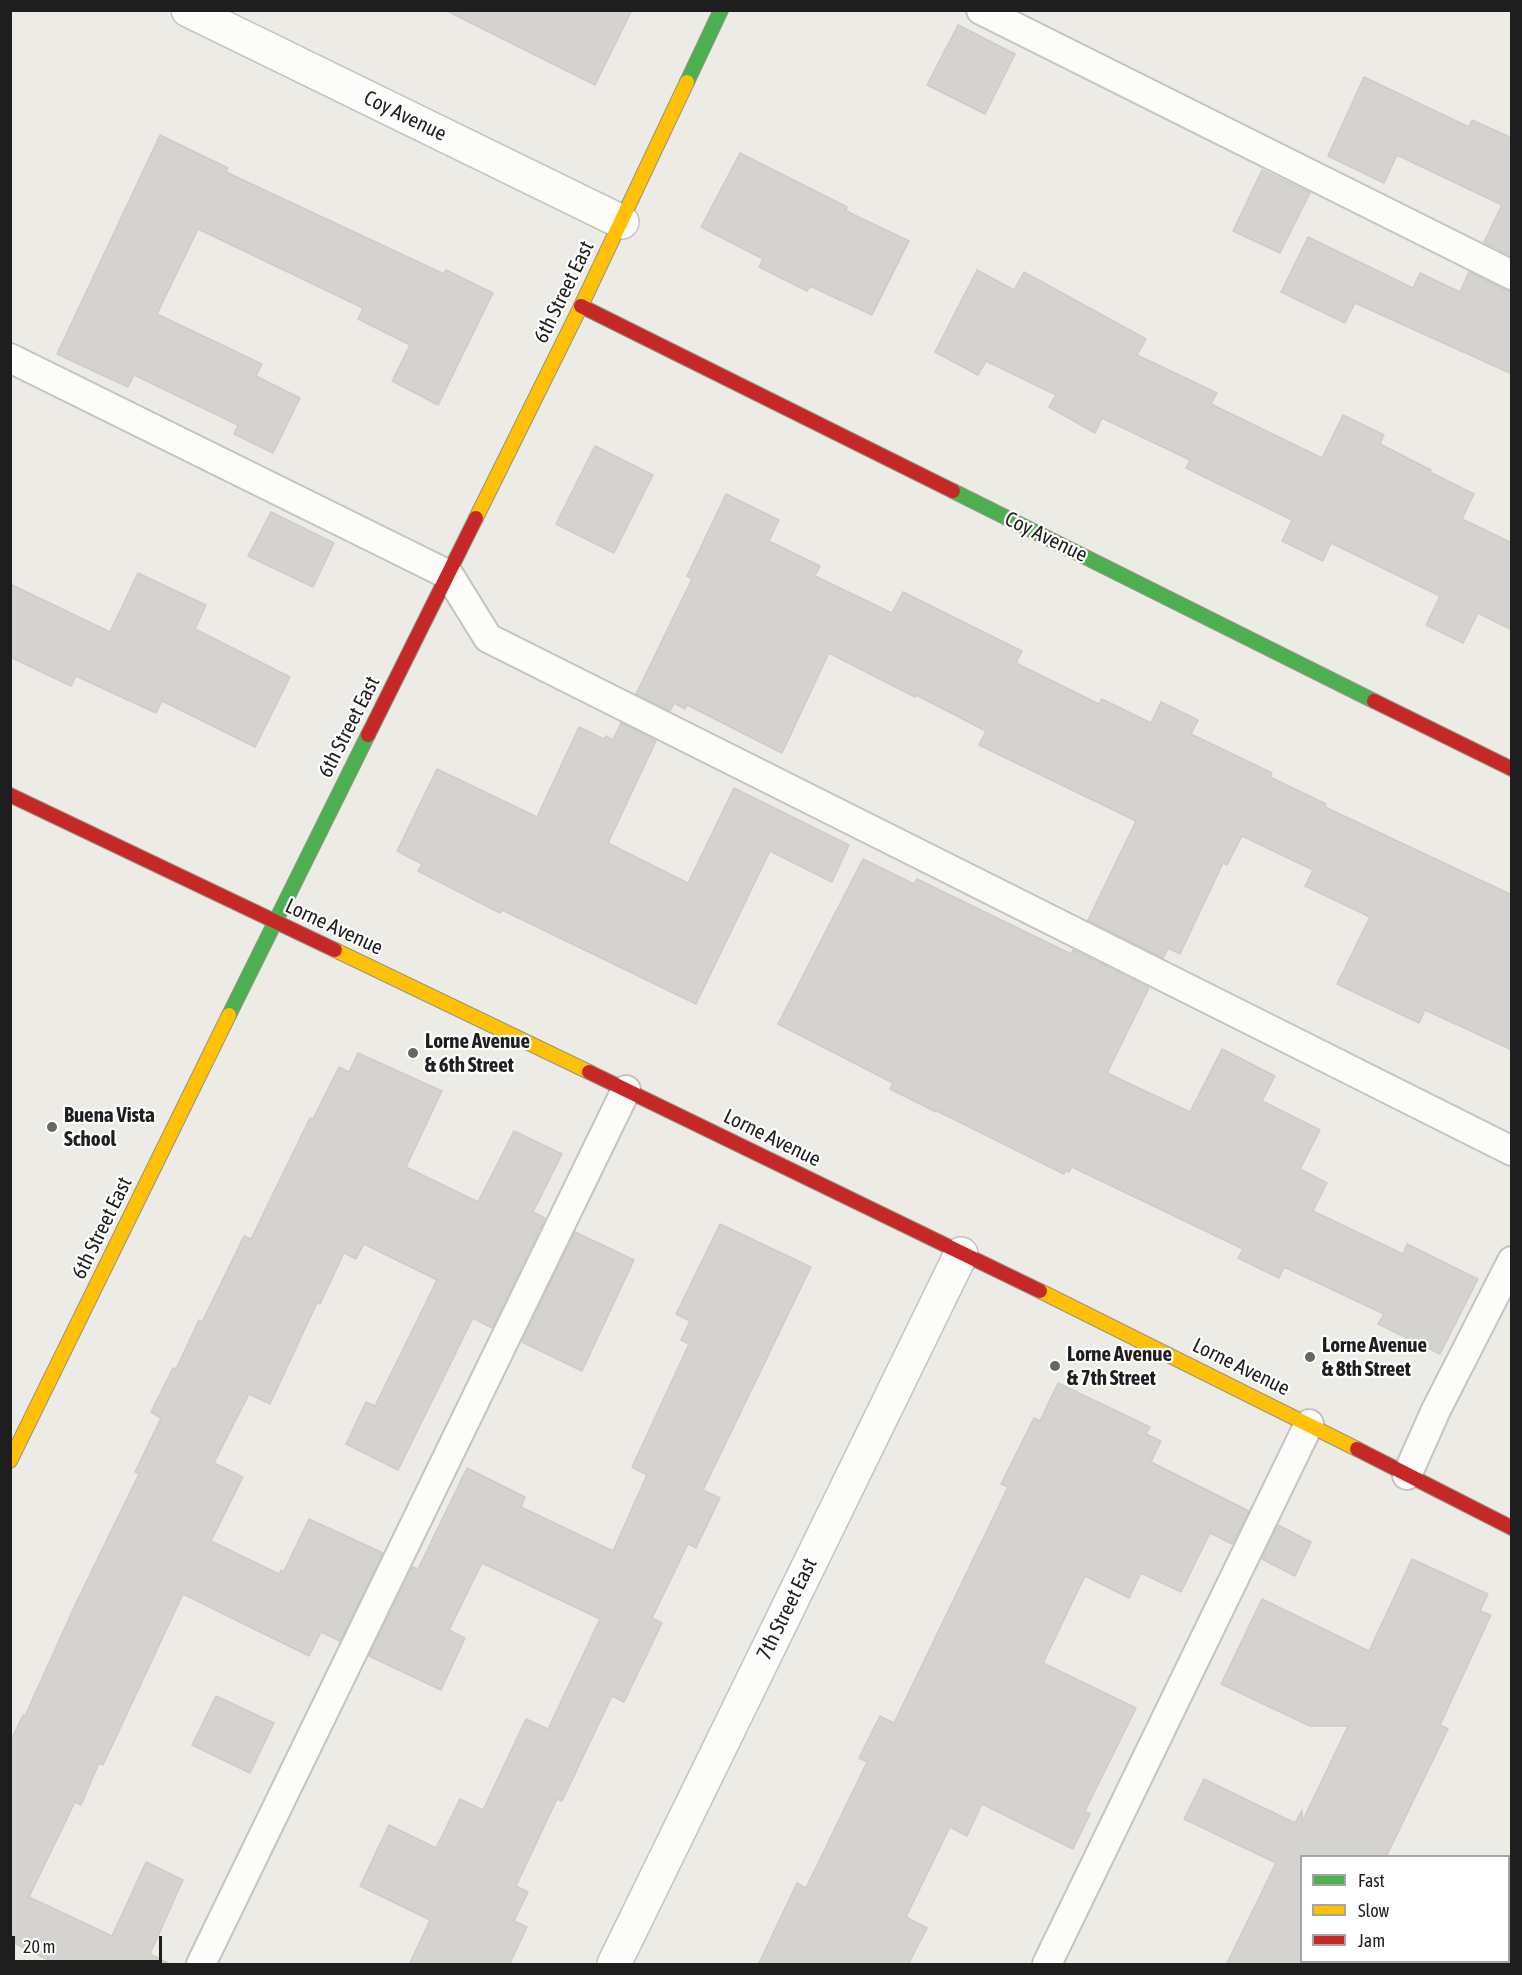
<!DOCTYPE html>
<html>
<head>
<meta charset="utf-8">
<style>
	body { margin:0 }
	#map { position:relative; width:1522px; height:1975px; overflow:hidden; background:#edebe6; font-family:"Asap Condensed",sans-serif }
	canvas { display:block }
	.frame { position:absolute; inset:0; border:12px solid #1e1e1e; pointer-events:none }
	.legend { position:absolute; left:1300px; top:1855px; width:210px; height:108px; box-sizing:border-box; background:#fff; border:2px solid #a5a5a5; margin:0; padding:8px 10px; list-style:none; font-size:18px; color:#1e1e1e }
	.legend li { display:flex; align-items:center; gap:12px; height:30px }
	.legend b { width:30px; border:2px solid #a5a5a5 }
	.scale { position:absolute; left:12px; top:1936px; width:150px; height:27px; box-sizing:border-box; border:3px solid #1e1e1e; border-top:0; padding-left:8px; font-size:18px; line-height:21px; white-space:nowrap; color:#1e1e1e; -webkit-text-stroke:4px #fff; paint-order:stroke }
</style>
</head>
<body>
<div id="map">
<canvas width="1522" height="1975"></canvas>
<div class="frame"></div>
<ul class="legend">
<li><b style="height:8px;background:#4caf50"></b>Fast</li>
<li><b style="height:8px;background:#ffc107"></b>Slow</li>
<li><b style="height:8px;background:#c62828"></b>Jam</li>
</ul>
<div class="scale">20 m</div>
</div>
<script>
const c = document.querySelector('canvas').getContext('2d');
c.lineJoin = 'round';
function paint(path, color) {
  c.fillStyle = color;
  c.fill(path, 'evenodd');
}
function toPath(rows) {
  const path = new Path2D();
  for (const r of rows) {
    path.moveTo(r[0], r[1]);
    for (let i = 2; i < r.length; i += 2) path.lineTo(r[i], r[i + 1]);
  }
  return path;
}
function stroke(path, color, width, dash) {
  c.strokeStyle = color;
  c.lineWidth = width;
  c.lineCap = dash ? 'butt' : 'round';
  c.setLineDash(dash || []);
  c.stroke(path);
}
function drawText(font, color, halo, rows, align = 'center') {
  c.font = font + ' "Asap Condensed",sans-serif';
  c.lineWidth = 4.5;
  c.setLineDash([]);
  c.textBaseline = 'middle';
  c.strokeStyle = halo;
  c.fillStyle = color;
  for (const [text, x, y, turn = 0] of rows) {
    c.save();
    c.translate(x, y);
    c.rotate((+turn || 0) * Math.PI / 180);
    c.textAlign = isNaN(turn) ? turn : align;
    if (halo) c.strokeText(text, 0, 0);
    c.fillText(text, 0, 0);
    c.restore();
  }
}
const building = toPath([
	[445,10,632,10,595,85,445,10],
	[958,25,1015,54,985,114,927,85,958,25],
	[1364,77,1469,127,1472,120,1512,138,1512,256,1484,242,1502,205,1397,155,1384,183,1328,156,1364,77],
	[160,135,228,168,226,172,444,274,446,270,493,293,438,405,392,381,410,345,358,319,363,308,198,229,157,314,262,364,256,376,300,398,273,453,234,434,238,425,134,375,128,387,57,354,160,135],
	[740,153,847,207,846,211,909,241,872,315,810,286,807,291,759,267,763,259,701,227,740,153],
	[1262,170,1310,193,1280,253,1233,231,1262,170],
	[1308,237,1413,288,1420,273,1460,292,1469,272,1505,290,1512,291,1512,374,1355,303,1345,323,1281,292,1308,237],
	[977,270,1014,290,1024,272,1146,339,1137,355,1217,393,1211,404,1322,458,1343,415,1384,435,1380,444,1431,470,1430,472,1474,494,1462,519,1512,543,1512,630,1478,613,1463,643,1426,625,1440,596,1331,543,1323,561,1282,541,1292,520,1186,468,1190,460,1102,418,1095,433,1049,407,1056,395,986,361,978,375,935,352,977,270],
	[595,446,653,475,614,553,556,524,595,446],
	[726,494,779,520,769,541,820,566,815,576,892,613,903,592,1022,651,1016,663,1099,704,1102,699,1151,723,1161,702,1198,720,1191,734,1272,773,1270,777,1326,804,1325,807,1512,895,1512,1050,1425,1010,1419,1023,1337,984,1370,917,1305,886,1313,870,1242,836,1227,865,1223,863,1180,954,1168,948,1163,958,1088,920,1136,821,979,745,986,731,916,695,915,697,829,653,782,753,687,705,685,709,674,703,670,711,636,694,692,579,687,576,726,494],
	[271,512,334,543,313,587,248,556,271,512],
	[138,573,206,605,195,629,290,677,255,747,162,701,156,713,76,676,71,686,10,657,10,584,110,632,138,573],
	[621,723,656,741,608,843,688,883,734,788,849,845,832,882,770,851,696,1004,502,910,500,913,418,871,422,864,397,851,437,769,537,817,579,727,604,739,606,736,613,740,621,723],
	[863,859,914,884,917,879,1071,954,1073,950,1149,988,1107,1073,1190,1112,1222,1049,1275,1076,1262,1101,1320,1130,1300,1169,1327,1183,1313,1211,1403,1254,1407,1244,1478,1279,1440,1354,1378,1324,1384,1314,1284,1267,1279,1278,1238,1258,1243,1249,1072,1167,1069,1172,1065,1171,1064,1174,937,1111,936,1112,890,1089,893,1083,778,1024,863,859],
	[358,1053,442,1091,406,1167,478,1202,514,1131,562,1154,533,1212,545,1218,492,1328,473,1318,398,1470,346,1444,366,1402,375,1406,437,1280,364,1244,356,1259,344,1253,320,1304,317,1303,270,1404,249,1394,214,1463,243,1477,211,1541,279,1574,281,1570,284,1571,309,1519,383,1553,340,1641,321,1632,309,1656,183,1594,103,1765,99,1763,81,1805,75,1802,29,1897,112,1936,146,1862,183,1880,150,1954,172,1965,59,1965,10,1941,10,1742,23,1715,25,1716,76,1603,139,1474,135,1472,161,1418,151,1412,173,1368,176,1369,199,1320,202,1322,244,1236,251,1239,310,1118,313,1119,339,1067,349,1072,358,1053],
	[720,1224,811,1267,703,1490,720,1498,696,1548,688,1544,652,1618,662,1623,624,1702,612,1696,562,1801,557,1799,516,1886,528,1892,514,1921,527,1927,509,1965,409,1965,430,1920,360,1886,389,1825,436,1848,460,1799,483,1810,526,1719,548,1729,600,1619,482,1563,449,1630,465,1638,441,1690,369,1656,413,1567,418,1569,467,1468,525,1497,521,1507,613,1551,647,1475,632,1467,689,1344,681,1340,690,1321,676,1314,720,1224],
	[575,1232,634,1260,582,1371,522,1342,575,1232],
	[1058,1383,1150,1427,1146,1434,1161,1441,1151,1462,1249,1511,1232,1544,1210,1533,1181,1592,1141,1573,1129,1598,1085,1576,1043,1663,1136,1708,1085,1811,1090,1814,1073,1849,982,1804,967,1836,950,1827,906,1917,927,1928,908,1965,758,1965,797,1883,806,1888,867,1762,859,1758,880,1716,894,1723,1008,1487,1001,1484,1034,1418,1040,1421,1058,1383],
	[1278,1525,1311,1542,1295,1576,1262,1559,1278,1525],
	[1412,1559,1488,1594,1480,1611,1491,1615,1440,1725,1448,1729,1386,1857,1302,1857,1302,1965,1226,1965,1276,1863,1184,1819,1204,1779,1295,1823,1302,1810,1302,1822,1348,1726,1310,1726,1221,1684,1262,1599,1369,1651,1412,1559],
	[216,1696,274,1723,250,1773,192,1745,216,1696]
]);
paint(building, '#d5d3cf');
stroke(building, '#d0ccc7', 1.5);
const lane = toPath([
	[981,10,1512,275],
	[10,358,449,575,488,638,1512,1151],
	[1407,1475,1436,1410,1512,1261],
	[201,1964,626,1090],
	[1047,1964,1309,1424]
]);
const street = toPath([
	[188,10,622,222],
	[614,1964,961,1254]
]);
const fast = toPath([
	[687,82,721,10],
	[953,491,1374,701],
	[229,1015,368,735],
	[1480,1964,1481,1962]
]);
const slow = toPath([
	[476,518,581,306,687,82],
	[335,950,589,1072],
	[1040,1291,1357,1449],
	[10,1461,229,1015]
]);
const jam = toPath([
	[581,306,953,491],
	[1374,701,1512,769],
	[368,735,476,518],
	[10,795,335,950],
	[589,1072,1040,1291],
	[1357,1449,1512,1528],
	[1508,1905,1512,1899]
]);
stroke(lane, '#c5c4c2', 32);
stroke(street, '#c5c4c2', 36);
stroke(fast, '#94977e', 16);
stroke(slow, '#94977e', 16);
stroke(jam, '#94977e', 16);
stroke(lane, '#fcfcfb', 28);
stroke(street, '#fcfcfb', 33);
stroke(fast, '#4caf50', 14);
stroke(slow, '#ffc107', 14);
stroke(jam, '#c62828', 14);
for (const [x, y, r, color] of [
	[413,1053,6,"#666664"],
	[52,1127,6,"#666664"],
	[1310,1357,6,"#666664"],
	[1055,1366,6,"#666664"]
]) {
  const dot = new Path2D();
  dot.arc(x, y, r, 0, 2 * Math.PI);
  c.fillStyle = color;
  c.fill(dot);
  stroke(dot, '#fff', 2);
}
drawText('21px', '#1e1e1e', '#fff', [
	["Coy Avenue",405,116,26],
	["6th Street East",564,292,-64],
	["Coy Avenue",1046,537,26],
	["6th Street East",349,727,-63],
	["Lorne Avenue",334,927,25],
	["Lorne Avenue",772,1138,26],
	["6th Street East",102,1228,-64],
	["Lorne Avenue",1241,1367,26],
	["7th Street East",787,1609,-64]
]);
drawText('bold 21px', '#1e1e1e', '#fff', [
	["Lorne Avenue",425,1041],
	["& 6th Street",425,1065],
	["Buena Vista",64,1115],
	["School",64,1139],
	["Lorne Avenue",1322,1345],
	["& 8th Street",1322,1369],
	["Lorne Avenue",1067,1354],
	["& 7th Street",1067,1378]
], 'left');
</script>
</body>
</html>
